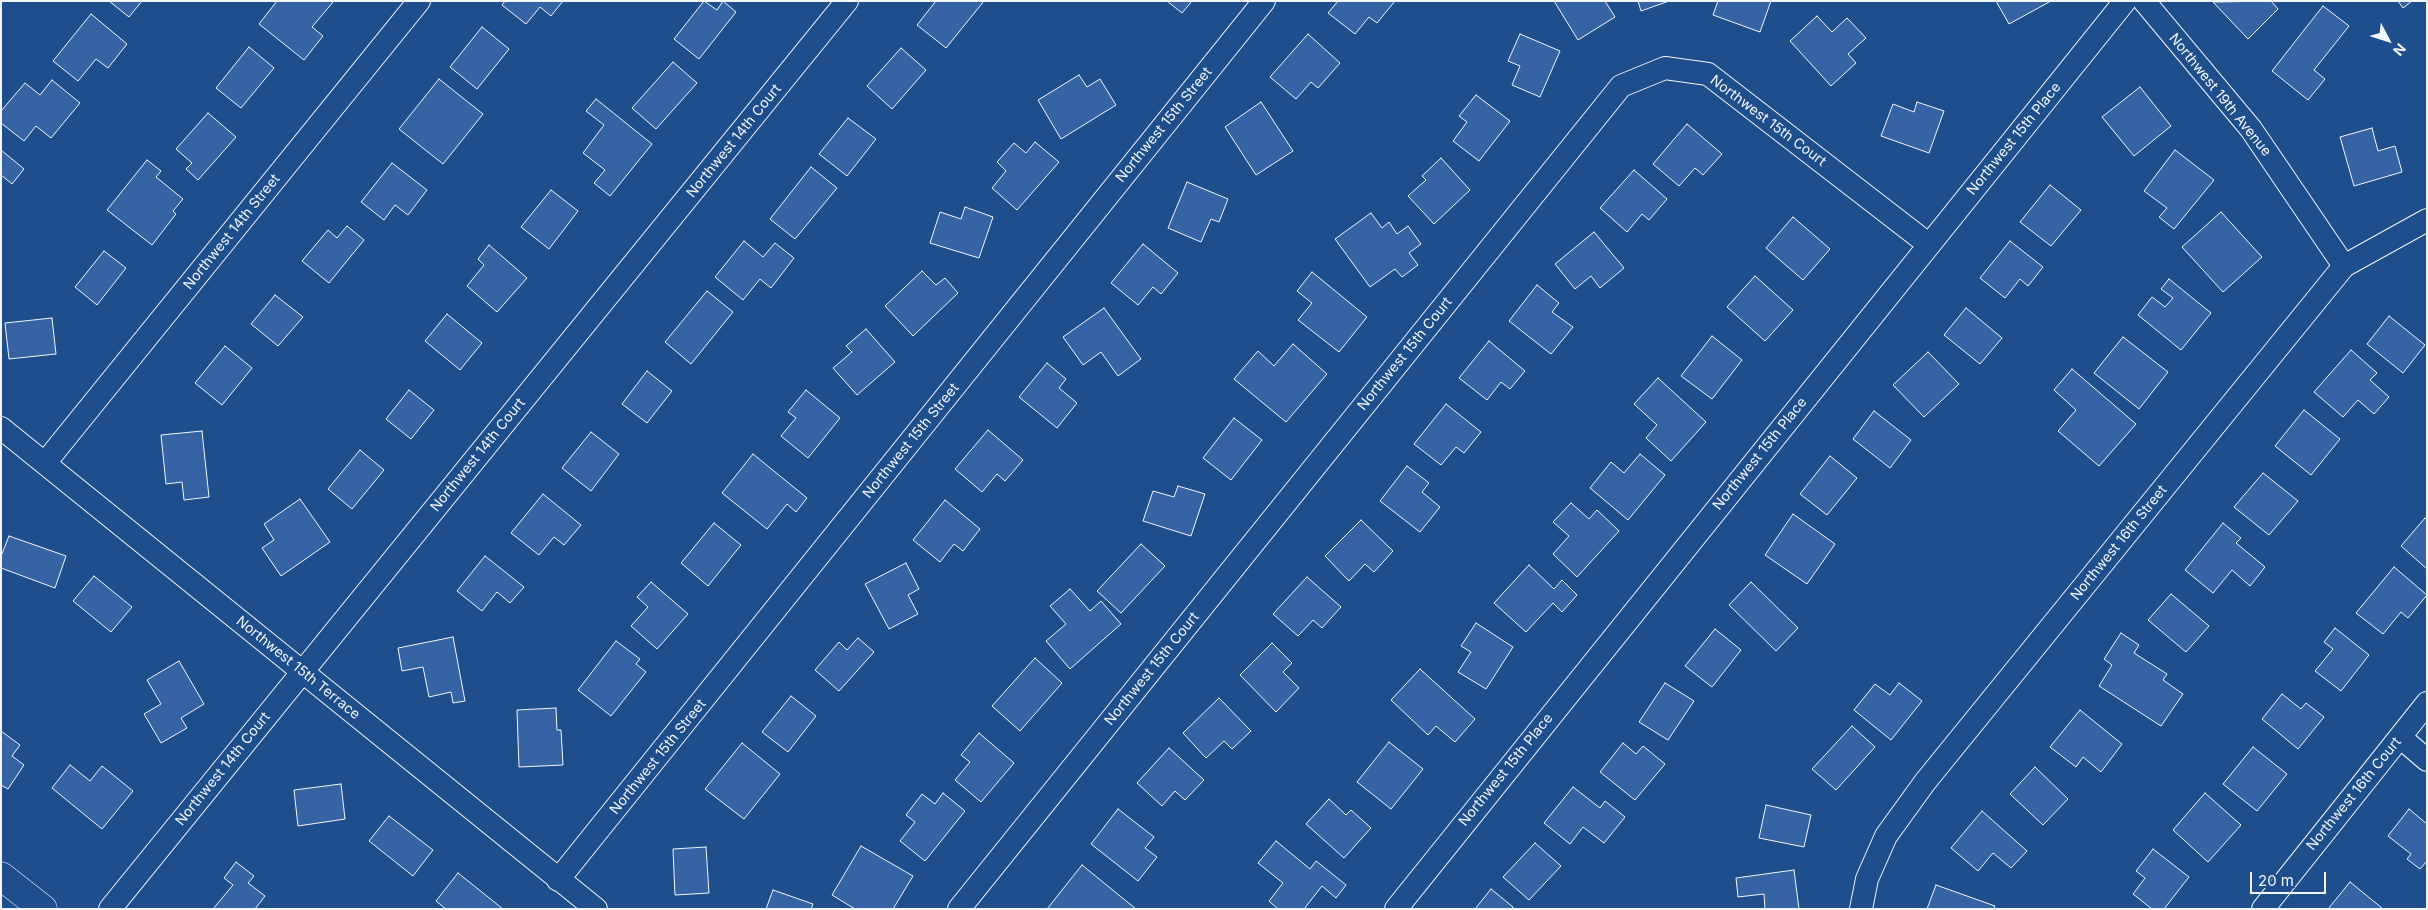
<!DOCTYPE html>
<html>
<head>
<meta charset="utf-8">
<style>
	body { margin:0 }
	#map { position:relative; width:2428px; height:910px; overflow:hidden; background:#1f4e8c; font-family:Inter,sans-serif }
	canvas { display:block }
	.frame { position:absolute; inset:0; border:2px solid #f2f6ff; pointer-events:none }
	.north { position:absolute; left:2363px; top:15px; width:50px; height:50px; -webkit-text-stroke:4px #1f4e8c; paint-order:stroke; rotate:130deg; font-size:14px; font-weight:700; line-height:20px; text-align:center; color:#f2f6ff }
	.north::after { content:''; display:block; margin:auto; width:18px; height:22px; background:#f2f6ff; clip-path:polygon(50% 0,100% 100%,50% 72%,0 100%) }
	.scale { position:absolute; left:2250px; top:872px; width:76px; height:22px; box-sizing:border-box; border:2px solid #f2f6ff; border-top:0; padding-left:6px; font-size:15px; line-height:18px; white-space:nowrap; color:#f2f6ff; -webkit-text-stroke:4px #1f4e8c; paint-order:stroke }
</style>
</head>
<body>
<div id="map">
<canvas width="2428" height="910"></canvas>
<div class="frame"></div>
<div class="north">N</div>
<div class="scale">20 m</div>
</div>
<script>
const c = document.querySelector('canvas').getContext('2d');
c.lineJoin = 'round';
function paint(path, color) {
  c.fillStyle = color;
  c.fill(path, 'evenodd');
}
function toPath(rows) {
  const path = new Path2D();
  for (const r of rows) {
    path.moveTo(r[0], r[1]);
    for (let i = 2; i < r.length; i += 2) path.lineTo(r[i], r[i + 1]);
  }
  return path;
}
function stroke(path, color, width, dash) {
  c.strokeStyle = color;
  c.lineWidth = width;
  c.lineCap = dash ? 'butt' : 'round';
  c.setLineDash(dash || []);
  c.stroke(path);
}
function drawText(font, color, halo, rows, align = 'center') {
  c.font = font + ' Inter,sans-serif';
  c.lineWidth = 4;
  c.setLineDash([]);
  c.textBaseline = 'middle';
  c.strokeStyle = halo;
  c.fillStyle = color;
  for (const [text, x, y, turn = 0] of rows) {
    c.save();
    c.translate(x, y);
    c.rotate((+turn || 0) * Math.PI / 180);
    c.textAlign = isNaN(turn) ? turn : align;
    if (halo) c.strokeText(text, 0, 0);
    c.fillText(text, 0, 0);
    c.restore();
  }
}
const building = toPath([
	[109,1,142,1,129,17,109,1],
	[277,1,334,1,312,27,323,36,304,60,259,24,277,1],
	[505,1,563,1,551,16,540,7,526,24,502,5,505,1],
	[704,1,717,10,723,1,736,12,699,59,674,39,704,1],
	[936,1,984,1,946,48,917,25,936,1],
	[1167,1,1192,1,1182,13,1167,1],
	[1338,1,1395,1,1377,23,1369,17,1355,34,1328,13,1338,1],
	[1554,1,1605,1,1615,17,1578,40,1554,1],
	[1638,1,1669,1,1641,11,1638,1],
	[1718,1,1771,1,1760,32,1713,15,1718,1],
	[1996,1,2051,1,2009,24,1996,1],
	[2271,1,2278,9,2248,39,2213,2,2271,1],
	[2398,1,2412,1,2403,8,2398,1],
	[2323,6,2349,26,2314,70,2325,79,2308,100,2272,71,2323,6],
	[91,14,127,44,108,68,96,59,78,81,53,61,91,14],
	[1817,16,1832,32,1847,18,1866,38,1848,54,1856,63,1831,86,1790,41,1817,16],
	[482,27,509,49,477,89,450,67,482,27],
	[1308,34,1340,63,1318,88,1311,82,1296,99,1270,77,1308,34],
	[1520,34,1560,51,1540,97,1512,85,1520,66,1508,61,1520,34],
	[249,47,274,68,241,108,216,88,249,47],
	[901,48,926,70,892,109,867,86,901,48],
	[673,62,697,83,656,129,632,108,673,62],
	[1079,75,1087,87,1100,79,1116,105,1061,139,1038,100,1079,75],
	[439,79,483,114,443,164,399,129,439,79],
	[52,80,80,103,51,138,36,126,24,141,1,123,1,111,25,83,40,95,52,80],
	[2140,87,2171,126,2134,156,2102,117,2140,87],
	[1476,95,1510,121,1479,161,1453,141,1467,122,1459,116,1476,95],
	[596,99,652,144,610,196,594,183,605,170,583,153,604,125,586,111,596,99],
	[1261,102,1293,151,1256,175,1225,127,1261,102],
	[1917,102,1944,111,1929,153,1881,136,1893,104,1914,112,1917,102],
	[208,113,236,137,198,180,186,169,192,163,176,149,208,113],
	[848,118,876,139,847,176,819,154,848,118],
	[1687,124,1722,154,1703,175,1695,168,1679,186,1653,164,1687,124],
	[2372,128,2378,151,2395,146,2402,172,2354,186,2340,137,2372,128],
	[1035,142,1059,162,1017,210,992,188,1006,171,997,162,1014,143,1026,153,1035,142],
	[1,150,24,169,12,184,1,175,1,150],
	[2175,150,2214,180,2174,229,2159,217,2167,208,2144,191,2175,150],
	[1441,158,1470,190,1434,224,1408,196,1426,180,1422,176,1441,158],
	[147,160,161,171,156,177,183,199,173,211,176,214,152,245,107,210,147,160],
	[392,163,427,190,408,215,395,205,384,220,361,202,392,163],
	[811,167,837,188,795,239,770,219,811,167],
	[1634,170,1667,199,1649,220,1642,214,1627,232,1600,208,1634,170],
	[1187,182,1228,199,1219,222,1211,219,1201,242,1168,228,1187,182],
	[2050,185,2081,210,2051,246,2020,222,2050,185],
	[551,190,578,211,549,249,521,227,551,190],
	[965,207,993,217,979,258,930,243,940,212,961,219,965,207],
	[2221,212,2262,257,2223,292,2182,247,2221,212],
	[1371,213,1382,228,1389,222,1397,234,1408,226,1421,244,1409,253,1418,265,1402,277,1395,269,1370,287,1335,239,1371,213],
	[1793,217,1830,249,1803,280,1766,248,1793,217],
	[347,226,364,240,329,283,302,261,328,230,337,238,347,226],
	[1594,232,1624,268,1600,288,1591,276,1575,289,1555,264,1594,232],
	[744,241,763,257,775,243,794,258,771,288,760,279,743,300,715,277,744,241],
	[2010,241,2043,267,2028,286,2020,279,2005,298,1980,278,2010,241],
	[1143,244,1178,273,1161,294,1153,287,1138,305,1111,283,1143,244],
	[489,245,527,278,497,312,467,286,484,265,478,259,489,245],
	[104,251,126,268,97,305,75,287,104,251],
	[922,271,936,285,945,278,958,293,913,336,885,306,922,271],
	[1312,272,1367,317,1339,352,1298,320,1312,303,1297,291,1312,272],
	[1755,276,1793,310,1765,341,1727,307,1755,276],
	[2169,279,2211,313,2181,350,2138,315,2152,297,2165,307,2173,298,2161,289,2169,279],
	[1537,285,1559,303,1552,312,1573,327,1551,354,1509,321,1537,285],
	[707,291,733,312,691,364,665,342,707,291],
	[275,295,303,317,278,346,251,324,275,295],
	[1104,308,1141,359,1118,376,1101,352,1083,365,1063,337,1104,308],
	[1966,308,2002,338,1980,364,1944,335,1966,308],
	[447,314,482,343,460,370,425,341,447,314],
	[2389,316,2425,345,2403,373,2367,344,2389,316],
	[52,318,56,354,9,359,5,323,52,318],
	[866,329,895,362,857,395,833,368,852,352,846,346,866,329],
	[1712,336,1742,360,1712,399,1681,376,1712,336],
	[2123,337,2168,372,2139,409,2094,373,2123,337],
	[1489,341,1525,371,1510,389,1501,382,1487,400,1459,378,1489,341],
	[1293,344,1327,374,1286,422,1234,379,1258,351,1274,366,1293,344],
	[225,346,252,368,222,405,195,383,225,346],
	[2351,350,2377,373,2370,380,2389,397,2374,414,2358,400,2343,417,2314,392,2351,350],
	[1928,352,1959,384,1924,417,1893,385,1928,352],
	[1047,363,1066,379,1059,388,1077,403,1057,428,1019,397,1047,363],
	[2072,369,2136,424,2099,466,2058,431,2076,410,2054,390,2072,369],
	[647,371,672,391,647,423,622,404,647,371],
	[1658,378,1706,422,1671,461,1646,438,1657,425,1634,404,1658,378],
	[409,390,434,410,411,439,386,419,409,390],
	[806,390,840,418,808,458,781,436,796,418,788,412,806,390],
	[1446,404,1481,432,1464,453,1456,447,1441,465,1414,444,1446,404],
	[2304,410,2340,439,2311,475,2275,446,2304,410],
	[1874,411,1911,440,1890,468,1853,439,1874,411],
	[1234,418,1262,440,1231,480,1203,458,1234,418],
	[988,430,1023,460,1005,481,997,474,982,492,955,469,988,430],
	[202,431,209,497,184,500,182,482,166,484,161,435,202,431],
	[591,432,619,454,591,491,562,468,591,432],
	[360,450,384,470,352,509,328,489,360,450],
	[753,454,807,498,796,512,787,504,767,529,722,493,753,454],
	[1640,454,1665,475,1628,520,1590,488,1611,462,1624,473,1640,454],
	[1830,456,1857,478,1827,515,1800,494,1830,456],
	[1407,466,1429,483,1422,492,1440,507,1420,532,1380,501,1407,466],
	[2263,473,2298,501,2269,535,2234,507,2263,473],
	[1178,486,1205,494,1191,536,1143,521,1153,491,1174,497,1178,486],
	[543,494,581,525,564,545,554,537,539,555,511,533,543,494],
	[300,499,330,542,281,576,262,548,274,540,264,524,300,499],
	[945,500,980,529,963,551,954,544,940,562,913,540,945,500],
	[1571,503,1589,519,1597,510,1619,531,1577,577,1553,554,1569,536,1553,522,1571,503],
	[1793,514,1835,544,1807,584,1765,555,1793,514],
	[2425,518,2427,520,2427,569,2401,546,2425,518],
	[1361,520,1393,551,1374,572,1365,564,1349,581,1325,556,1361,520],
	[714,523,741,545,708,586,681,563,714,523],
	[2223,523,2241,538,2236,543,2265,567,2250,586,2232,570,2213,593,2185,570,2223,523],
	[9,536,66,556,55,588,1,568,1,556,9,536],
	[1141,544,1165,566,1121,613,1097,591,1141,544],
	[485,556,524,587,510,603,497,592,482,611,457,591,485,556],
	[906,563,919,589,908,595,918,614,889,629,865,584,906,563],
	[1529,565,1554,589,1562,580,1577,595,1562,612,1553,603,1526,632,1494,603,1529,565],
	[2394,567,2427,595,2408,618,2401,612,2383,634,2356,613,2394,567],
	[94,576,132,607,111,632,73,601,94,576],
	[1307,577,1341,607,1322,628,1313,620,1298,636,1273,614,1307,577],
	[651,582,688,614,657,649,631,626,648,607,637,597,651,582],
	[1751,582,1798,628,1776,651,1729,605,1751,582],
	[1070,589,1090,611,1101,601,1121,624,1070,669,1046,641,1066,624,1050,606,1070,589],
	[2171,594,2209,626,2186,652,2148,620,2171,594],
	[1476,623,1513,647,1486,689,1458,672,1471,652,1461,646,1476,623],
	[2335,628,2369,655,2341,691,2315,671,2333,649,2324,642,2335,628],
	[1715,629,1741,650,1712,687,1685,666,1715,629],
	[2121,633,2139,645,2134,653,2167,674,2163,680,2183,694,2161,726,2099,686,2112,665,2104,659,2121,633],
	[453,637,465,701,453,703,451,692,429,697,423,667,402,671,398,648,453,637],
	[858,638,874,652,839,691,815,670,839,642,847,650,858,638],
	[616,641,640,659,636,664,646,672,611,716,578,690,616,641],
	[1272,643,1292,663,1283,672,1299,688,1276,712,1240,675,1272,643],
	[1035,658,1062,683,1020,731,992,706,1035,658],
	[179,661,204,704,181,718,187,728,161,743,144,714,161,704,147,680,179,661],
	[1420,669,1475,719,1455,742,1436,726,1428,735,1391,700,1420,669],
	[1665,683,1694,701,1668,740,1639,722,1665,683],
	[1899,683,1922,701,1891,740,1854,710,1875,684,1890,695,1899,683],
	[2282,694,2301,709,2306,703,2324,717,2298,749,2262,719,2282,694],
	[791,696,816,716,788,752,762,732,791,696],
	[1219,698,1251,731,1232,749,1224,741,1206,758,1183,733,1219,698],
	[556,708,557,730,561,730,563,765,519,767,517,710,556,708],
	[2080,710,2122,744,2101,772,2083,757,2076,767,2050,747,2080,710],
	[1852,726,1875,747,1836,790,1812,769,1852,726],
	[1,731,20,745,12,756,24,765,8,789,1,785,1,731],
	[979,733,1014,763,981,802,955,780,970,762,961,755,979,733],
	[1389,742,1423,769,1391,809,1357,782,1389,742],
	[742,743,780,774,744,819,705,789,742,743],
	[1623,743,1636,754,1643,746,1665,764,1635,800,1600,772,1623,743],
	[2253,747,2287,774,2257,811,2223,784,2253,747],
	[1169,748,1204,780,1185,800,1175,791,1162,806,1137,783,1169,748],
	[70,765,90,781,102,766,133,791,102,829,52,788,70,765],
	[2035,767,2068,799,2043,825,2010,794,2035,767],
	[341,784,345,819,298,826,294,790,341,784],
	[1573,787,1600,808,1605,801,1625,817,1604,843,1583,827,1570,844,1544,823,1573,787],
	[943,793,965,811,925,861,900,841,915,822,906,815,922,794,935,804,943,793],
	[2205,793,2241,825,2208,862,2173,830,2205,793],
	[1329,799,1346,815,1351,810,1371,828,1344,858,1306,824,1329,799],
	[1766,805,1811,815,1804,847,1759,838,1766,805],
	[1118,809,1154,837,1145,848,1157,857,1138,881,1091,844,1118,809],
	[2409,809,2427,824,2427,861,2420,869,2407,859,2411,854,2388,836,2409,809],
	[1982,811,2027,851,2011,868,1993,853,1978,871,1951,848,1982,811],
	[389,816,433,850,413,876,369,841,389,816],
	[1276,841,1310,869,1316,861,1346,885,1336,898,1322,886,1304,909,1278,909,1269,901,1283,883,1258,863,1276,841],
	[1535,843,1561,866,1529,900,1503,877,1535,843],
	[861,846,913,876,893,909,855,909,832,895,861,846],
	[706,847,709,893,675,895,673,849,706,847],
	[2153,849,2189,877,2164,909,2152,909,2133,894,2145,878,2136,871,2153,849],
	[236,862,254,876,248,883,265,896,255,909,213,909,233,885,224,878,236,862],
	[1082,865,1136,909,1047,909,1082,865],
	[1794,870,1799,909,1765,909,1764,894,1738,897,1736,878,1794,870],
	[458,873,503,909,446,909,436,901,458,873],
	[2350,882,2382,908,2382,909,2328,909,2350,882],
	[1936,885,1995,906,1994,909,1927,909,1936,885],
	[1491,889,1513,907,1512,909,1475,909,1491,889],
	[773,890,813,904,811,909,766,909,773,890]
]);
paint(building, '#3563a3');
stroke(building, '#f2f6ff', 1);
const street = toPath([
	[2144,1,2251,129,2344,266],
	[1,428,596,909],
	[45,463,419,1],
	[2400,737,2427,760],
	[558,880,1264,1],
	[110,909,847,1],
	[959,909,1621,86,1665,68,1708,74,1928,244],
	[1396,909,2125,1],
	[1861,909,1867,879,1886,836,1925,782,2344,266,2427,220],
	[2263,909,2427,703]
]);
const secondary = toPath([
	[1,876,43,909]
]);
stroke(street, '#f2f6ff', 24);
stroke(secondary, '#f2f6ff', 29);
stroke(street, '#1f4e8c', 22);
stroke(secondary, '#1f4e8c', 28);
drawText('14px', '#f2f6ff', '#1f4e8c', [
	["Northwest 19th Avenue",2220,95,51],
	["Northwest 15th Court",1768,121,37],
	["Northwest 15th Street",1164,125,-51],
	["Northwest 15th Place",2014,139,-51],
	["Northwest 14th Court",734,141,-51],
	["Northwest 14th Street",232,232,-51],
	["Northwest 15th Court",1405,354,-51],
	["Northwest 15th Street",911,441,-51],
	["Northwest 15th Place",1760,454,-51],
	["Northwest 14th Court",478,455,-51],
	["Northwest 16th Street",2119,543,-51],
	["Northwest 15th Terrace",298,668,39],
	["Northwest 15th Court",1152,669,-51],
	["Northwest 15th Street",658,757,-51],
	["Northwest 14th Court",223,769,-51],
	["Northwest 15th Place",1506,770,-51],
	["Northwest 16th Court",2354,794,-51]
]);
</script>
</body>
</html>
